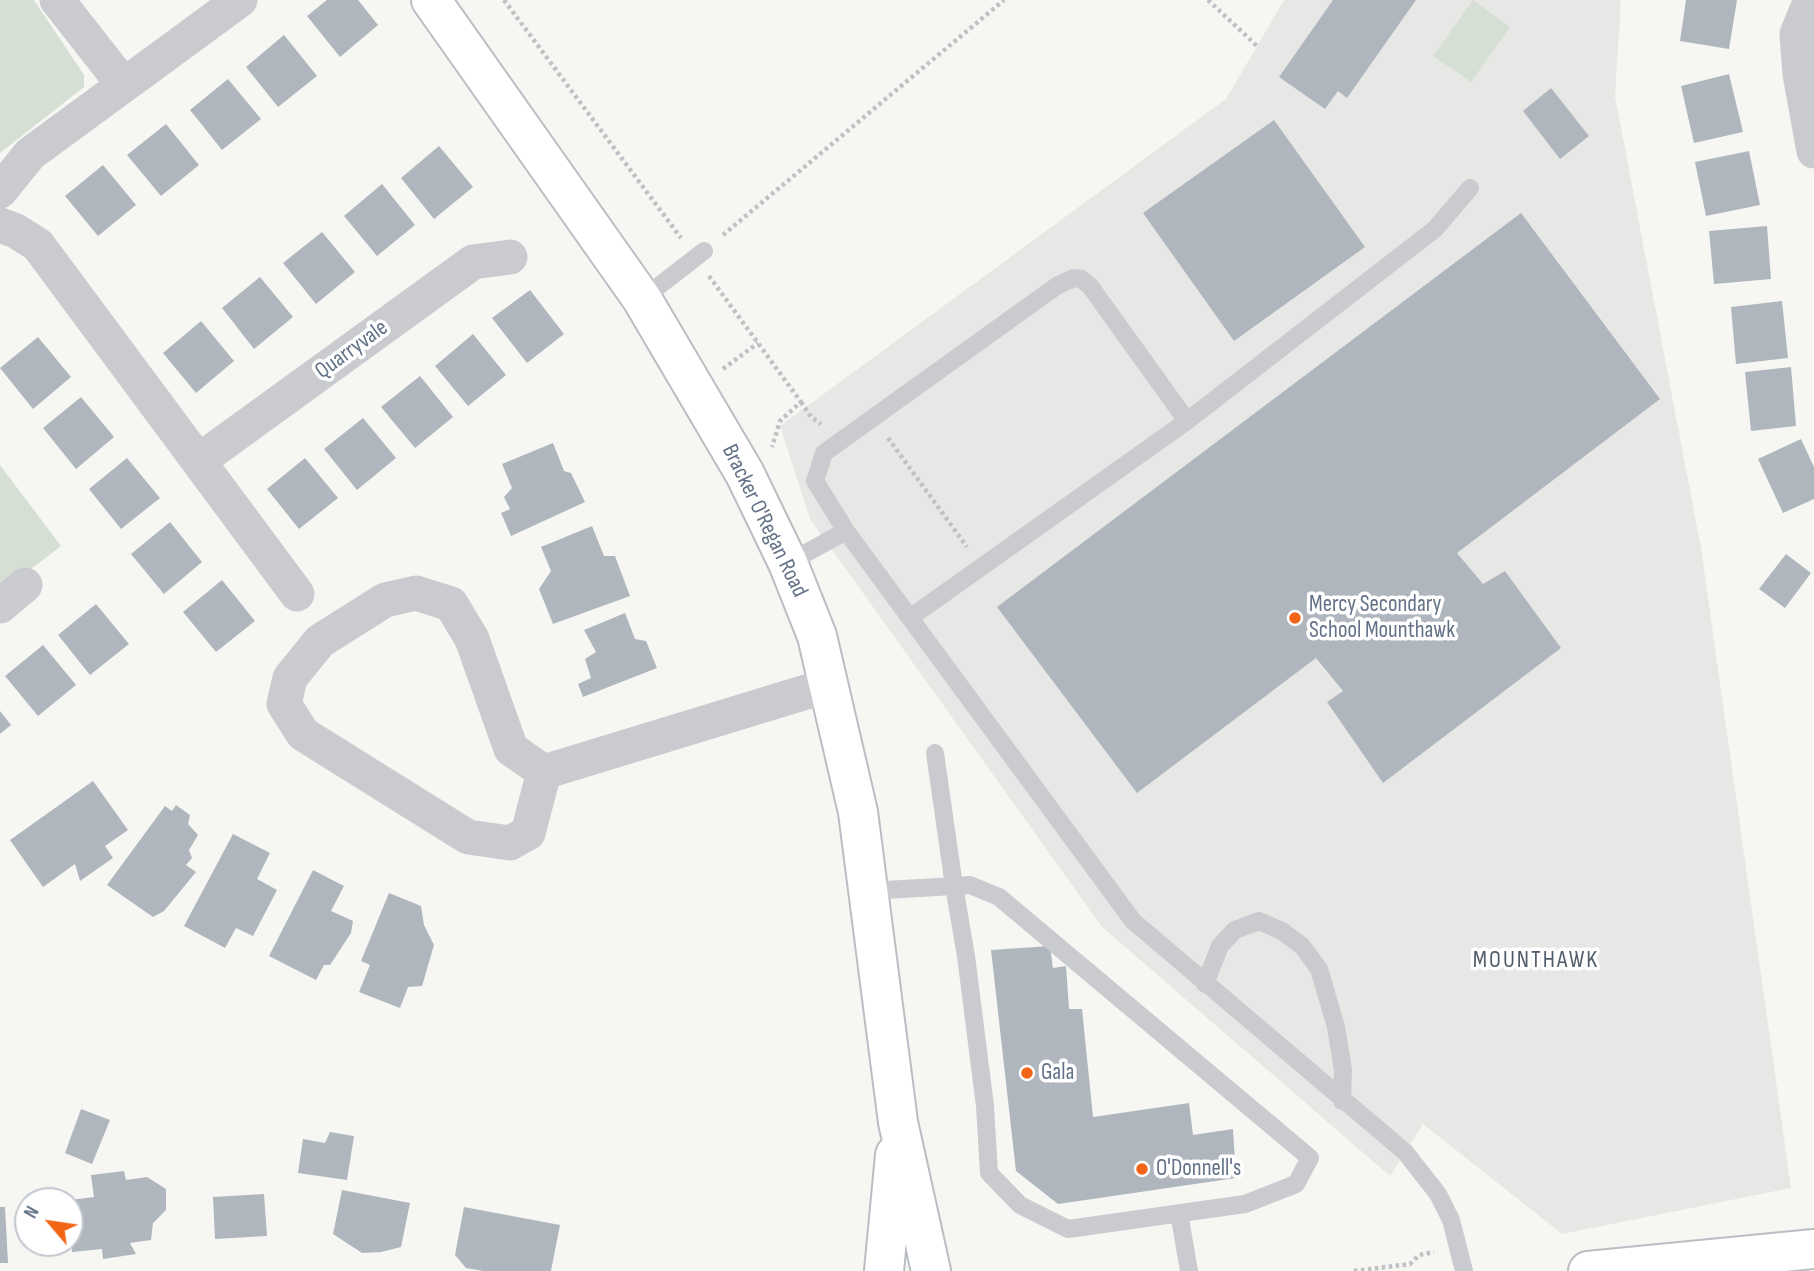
<!DOCTYPE html>
<html>
<head>
<meta charset="utf-8">
<style>
	body { margin:0 }
	#map { position:relative; width:1814px; height:1271px; overflow:hidden; background:#f6f7f3; font-family:"Sofia Sans Condensed",sans-serif }
	canvas { display:block }
	.north { position:absolute; left:14px; top:1187px; width:70px; height:70px; box-sizing:border-box; background:#fff; border:2px solid #c1c7cf; border-radius:50%; rotate:299deg; font-size:19px; font-weight:700; line-height:28px; text-align:center; color:#637287 }
	.north::after { content:''; display:block; margin:auto; width:24px; height:32px; background:#f36516; clip-path:polygon(50% 0,100% 100%,50% 72%,0 100%) }
</style>
</head>
<body>
<div id="map">
<canvas width="1814" height="1271"></canvas>
<div class="north">N</div>
</div>
<script>
const c = document.querySelector('canvas').getContext('2d');
c.lineJoin = 'round';
function paint(path, color) {
  c.fillStyle = color;
  c.fill(path, 'evenodd');
}
function toPath(rows) {
  const path = new Path2D();
  for (const r of rows) {
    path.moveTo(r[0], r[1]);
    for (let i = 2; i < r.length; i += 2) path.lineTo(r[i], r[i + 1]);
  }
  return path;
}
function stroke(path, color, width, dash) {
  c.strokeStyle = color;
  c.lineWidth = width;
  c.lineCap = dash ? 'butt' : 'round';
  c.setLineDash(dash || []);
  c.stroke(path);
}
function drawText(font, color, halo, rows, align = 'center') {
  c.font = font + ' "Sofia Sans Condensed",sans-serif';
  c.lineWidth = 7;
  c.setLineDash([]);
  c.textBaseline = 'middle';
  c.strokeStyle = halo;
  c.fillStyle = color;
  for (const [text, x, y, turn = 0] of rows) {
    c.save();
    c.translate(x, y);
    c.rotate((+turn || 0) * Math.PI / 180);
    c.textAlign = isNaN(turn) ? turn : align;
    if (halo) c.strokeText(text, 0, 0);
    c.fillText(text, 0, 0);
    c.restore();
  }
}
paint(toPath([
	[1284,0,1621,0,1615,96,1701,548,1791,1188,1562,1234,1423,1124,1390,1176,1102,927,810,519,780,426,1226,99]
]), '#e7e8e6');
paint(toPath([
	[0,0,34,0,84,75,84,87,0,153],
	[1473,0,1510,27,1471,82,1433,56],
	[0,465,61,546,0,593]
]), '#d6dfd4');
paint(toPath([
	[327,0,358,0,378,25,340,57,307,16],
	[1333,0,1416,0,1347,98,1338,91,1325,109,1279,77],
	[1686,0,1737,0,1729,49,1680,41],
	[284,35,317,76,278,107,246,67],
	[1729,74,1743,132,1694,143,1681,86],
	[228,79,261,119,222,150,190,110],
	[1551,88,1589,136,1560,159,1523,111],
	[1274,120,1365,247,1234,341,1143,213],
	[166,124,199,165,161,196,127,155],
	[439,146,473,187,434,219,401,178],
	[1749,151,1760,205,1706,216,1695,162],
	[103,165,136,205,98,236,65,196],
	[382,184,415,225,377,256,344,216],
	[1521,213,1660,399,1457,553,1483,584,1505,571,1561,648,1383,783,1327,702,1343,691,1316,658,1137,793,997,607],
	[1767,226,1771,279,1714,284,1709,231],
	[322,232,355,272,316,304,283,263],
	[260,277,293,317,254,349,222,308],
	[530,290,564,334,527,363,492,318],
	[1782,301,1788,358,1736,364,1731,307],
	[201,321,234,361,196,393,163,353],
	[473,334,506,375,468,406,435,366],
	[38,337,71,377,33,409,0,368],
	[1791,367,1796,426,1751,431,1745,372],
	[420,376,453,417,415,448,381,407],
	[81,397,114,437,76,469,43,428],
	[363,418,396,458,357,490,324,449],
	[1801,439,1814,467,1814,499,1783,513,1758,459],
	[553,443,564,471,571,473,585,502,511,536,501,513,510,509,504,497,512,488,502,464],
	[127,458,160,498,121,529,89,489],
	[305,458,338,498,299,529,267,489],
	[170,522,202,562,164,594,131,554],
	[592,526,604,556,615,556,630,596,553,624,539,589,551,571,541,547],
	[1786,554,1811,573,1785,608,1759,589],
	[222,580,255,621,216,652,183,612],
	[96,604,129,644,90,675,58,635],
	[625,613,635,639,646,641,657,668,583,697,578,684,591,678,585,659,596,652,584,630],
	[43,645,76,685,38,716,5,676],
	[0,711,11,725,0,734],
	[93,781,128,830,105,846,113,858,80,881,75,864,43,887,10,840],
	[176,805,190,815,188,824,198,835,189,850,192,858,186,865,196,872,164,911,153,917,107,885,165,806,172,811],
	[233,834,270,853,257,879,277,890,253,936,236,928,225,948,184,926],
	[313,870,344,886,331,911,353,921,351,933,330,965,324,965,316,980,269,956],
	[389,893,421,906,424,925,434,945,422,986,408,987,400,1008,359,992,370,965,361,961],
	[1050,946,1053,968,1066,966,1069,1009,1082,1009,1093,1117,1189,1103,1193,1135,1233,1129,1236,1178,1058,1204,1016,1171,991,950],
	[81,1109,110,1120,92,1164,65,1153],
	[330,1132,354,1136,347,1180,298,1173,303,1139,325,1143],
	[124,1171,126,1180,147,1177,166,1189,166,1210,153,1223,151,1240,130,1243,136,1254,103,1259,102,1249,72,1252,70,1200,94,1197,91,1175],
	[342,1190,410,1203,401,1247,381,1252,362,1253,333,1234],
	[264,1194,267,1236,215,1239,213,1197],
	[0,1207,5,1207,8,1263,0,1263],
	[464,1207,560,1225,551,1271,483,1271,466,1268,455,1255]
]), '#b0b6bd');
const secondary = toPath([
	[431,0,642,299,745,474,788,563,817,636,858,812,898,1122,931,1271],
	[884,1271,895,1155],
	[1588,1271,1814,1249]
]);
stroke(secondary, '#babec4', 42);
stroke(toPath([
	[504,0,681,238],
	[1208,0,1257,46],
	[723,235,1004,0],
	[709,276,801,402,780,421,772,447],
	[723,369,758,343],
	[801,402,811,417,821,424],
	[888,438,967,547],
	[1354,1271,1410,1264,1419,1255,1434,1252]
]), '#bfc1c4', 4.5, [3.5, 3.5]);
stroke(toPath([
	[642,299,704,251],
	[1187,421,1435,229,1470,188],
	[788,563,846,531],
	[911,617,1187,421,1090,286,1081,279,1074,278,1058,285,824,453,815,481,846,531,1133,921,1405,1152,1438,1194,1451,1220,1464,1271],
	[868,891,954,886,970,885,999,897,1310,1158,1296,1184,1245,1204,1068,1229,1020,1205,989,1173,985,1106,966,956,954,886,935,753],
	[1205,984,1220,946,1235,930,1259,921,1282,931,1302,946,1319,969,1336,1027,1343,1070,1342,1101],
	[1179,1213,1189,1271]
]), '#c9cbcf', 18);
stroke(toPath([
	[57,0,123,84],
	[1811,0,1797,34,1800,74,1814,151],
	[0,191,30,154,240,0],
	[0,225,16,231,38,245,297,594],
	[200,460,473,262,510,257],
	[0,606,25,585],
	[544,772,511,749,472,639,451,604,416,593,385,600,320,641,290,678,284,704,303,734,468,837,510,843,528,833,544,772,829,685]
]), '#c9cbcf', 35);
stroke(secondary, '#fff', 38);
for (const [x, y, r, color] of [
	[1295,618,7,"#f36516"],
	[1027,1073,7,"#f36516"],
	[1142,1169,7,"#f36516"]
]) {
  const dot = new Path2D();
  dot.arc(x, y, r, 0, 2 * Math.PI);
  c.fillStyle = color;
  c.fill(dot);
  stroke(dot, '#fff', 2.5);
}
drawText('23px', '#637287', '#fff', [
	["Quarryvale",352,350,-36],
	["Bracker O'Regan Road",764,521,64]
]);
drawText('23px', '#637287', '#fff', [
	["Mercy Secondary",1309,605],
	["School Mounthawk",1309,631],
	["Gala",1041,1073],
	["O'Donnell's",1156,1169]
], 'left');
c.letterSpacing = '2px';
drawText('24px', '#515d6b', '#fff', [
	["MOUNTHAWK",1536,961]
]);
c.letterSpacing = '0px';
</script>
</body>
</html>
